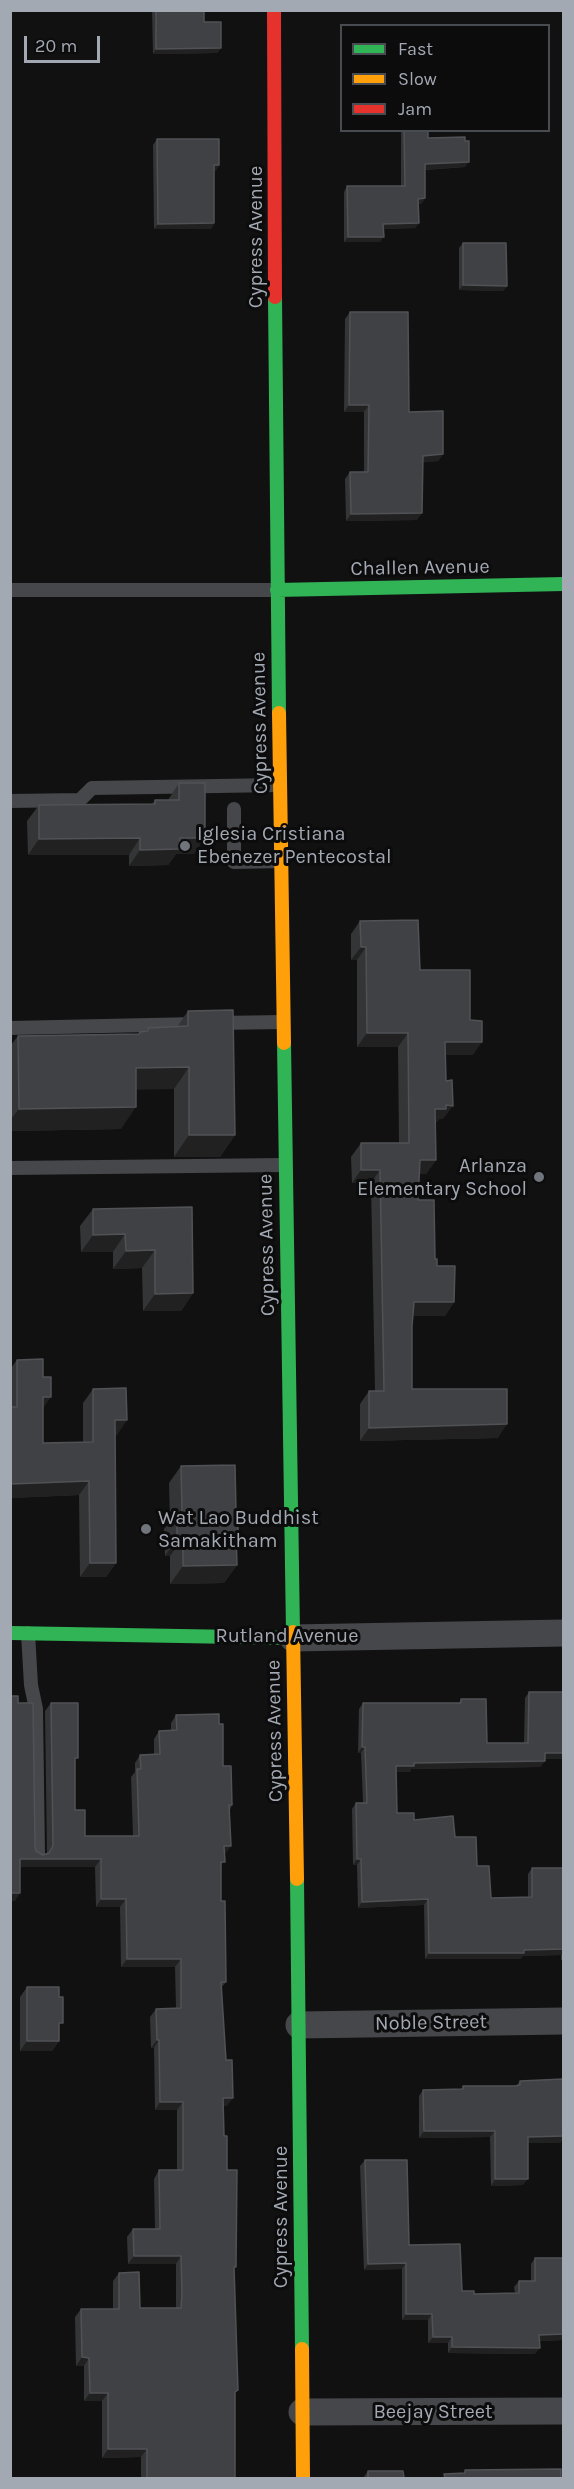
<!DOCTYPE html>
<html>
<head>
<meta charset="utf-8">
<style>
	body { margin:0 }
	#map { position:relative; width:574px; height:2489px; overflow:hidden; background:#111112; font-family:Karla,sans-serif }
	canvas { display:block }
	.frame { position:absolute; inset:0; border:12px solid #a3a9b3; pointer-events:none }
	.legend { position:absolute; left:340px; top:24px; width:210px; height:108px; box-sizing:border-box; background:#0c0c0d; border:2px solid #484b4f; margin:0; padding:8px 10px; list-style:none; font-size:18px; color:#a3a9b3 }
	.legend li { display:flex; align-items:center; gap:12px; height:30px }
	.legend b { width:30px; border:2px solid #484b4f }
	.scale { position:absolute; left:24px; top:36px; width:76px; height:27px; box-sizing:border-box; border:3px solid #a3a9b3; border-top:0; padding-left:8px; font-size:18px; line-height:21px; white-space:nowrap; color:#a3a9b3; -webkit-text-stroke:4px #0c0c0d; paint-order:stroke }
</style>
</head>
<body>
<div id="map">
<canvas width="574" height="2489"></canvas>
<div class="frame"></div>
<ul class="legend">
<li><b style="height:8px;background:#30b455"></b>Fast</li>
<li><b style="height:8px;background:#ff9f0a"></b>Slow</li>
<li><b style="height:8px;background:#e5322d"></b>Jam</li>
</ul>
<div class="scale">20 m</div>
</div>
<script>
const c = document.querySelector('canvas').getContext('2d');
c.lineJoin = 'round';
function toPath(rows) {
  const path = new Path2D();
  for (const r of rows) {
    path.moveTo(r[0], r[1]);
    for (let i = 2; i < r.length; i += 2) path.lineTo(r[i], r[i + 1]);
  }
  return path;
}
function stroke(path, color, width, dash) {
  c.strokeStyle = color;
  c.lineWidth = width;
  c.lineCap = dash ? 'butt' : 'round';
  c.setLineDash(dash || []);
  c.stroke(path);
}
function paint(path, color) {
  c.fillStyle = color;
  c.fill(path, 'evenodd');
}
function drawText(font, color, halo, rows, align = 'center') {
  c.font = font + ' Karla,sans-serif';
  c.lineWidth = 6;
  c.setLineDash([]);
  c.textBaseline = 'middle';
  c.strokeStyle = halo;
  c.fillStyle = color;
  for (const [text, x, y, turn = 0] of rows) {
    c.save();
    c.translate(x, y);
    c.rotate((+turn || 0) * Math.PI / 180);
    c.textAlign = isNaN(turn) ? turn : align;
    if (halo) c.strokeText(text, 0, 0);
    c.fillText(text, 0, 0);
    c.restore();
  }
}
stroke(toPath([
	[10,590,277,590],
	[10,801,80,800,92,788,280,785],
	[234,809,234,862,281,861],
	[216,1023,283,1022],
	[10,1028,197,1024],
	[10,1168,285,1165],
	[28,1633,31,1685,36,1709,38,1854]
]), '#46474a', 14);
stroke(toPath([
	[293,1638,564,1633],
	[299,2025,564,2021],
	[302,2412,564,2411]
]), '#46474a', 27);
stroke(toPath([
	[275,297,279,713],
	[277,590,564,584],
	[284,1043,293,1632],
	[10,1633,293,1638],
	[297,1879,302,2349]
]), '#30b455', 14);
stroke(toPath([
	[279,713,284,1043],
	[293,1632,297,1879],
	[302,2349,303,2478]
]), '#ff9f0a', 14);
stroke(toPath([
	[274,10,275,297]
]), '#e5322d', 14);
paint(toPath([
	[152,10,204,10,204,22,221,48,217,53,153,54],
	[401,130,428,130,428,138,465,167,425,170,425,198,421,204,418,204,419,223,415,228,383,229,380,242,344,242,344,192,347,186,401,186],
	[157,139,216,171,214,171,214,223,211,229,154,229,153,145],
	[463,243,507,286,503,291,459,290,459,248],
	[350,312,409,412,443,454,438,461,423,462,417,520,346,521,345,479,350,472,364,472,364,412,344,412,345,319],
	[179,783,194,854,176,854,168,865,129,866,129,855,28,855,27,821,39,805,152,804,155,800,168,800],
	[360,921,420,970,470,1020,473,1055,445,1055,443,1119,439,1119,437,1122,435,1122,436,1160,426,1174,419,1174,418,1200,437,1266,454,1302,445,1316,413,1316,412,1326,412,1389,498,1438,360,1441,360,1404,369,1391,375,1391,371,1183,352,1183,351,1157,361,1143,399,1143,398,1047,357,1047,357,960,351,960,351,934],
	[188,1011,235,1135,220,1157,174,1157,174,1089,136,1089,121,1129,10,1131,10,1046,18,1036,138,1034,140,1032,145,1032,148,1028,177,1027],
	[192,1207,193,1293,181,1311,143,1311,142,1268,113,1269,113,1252,81,1252,80,1226,93,1209],
	[17,1360,43,1408,43,1443,83,1442,83,1403,93,1389,117,1435,115,1435,116,1563,106,1577,80,1577,79,1495,10,1498,10,1369],
	[181,1466,236,1536,237,1565,224,1583,170,1584,170,1556,165,1556,164,1529,170,1522,169,1483],
	[529,1692,545,1759,545,1761,540,1767,411,1769,410,1772,396,1772,397,1813,455,1837,477,1866,491,1898,528,1897,528,1874,532,1868,564,1868,564,1960,561,1960,561,1955,523,1956,520,1959,425,1959,424,1905,358,1908,357,1865,353,1865,352,1809,356,1803,363,1803,361,1753,358,1753,359,1709,363,1703,459,1703,461,1699,487,1743,524,1743,525,1698],
	[10,1696,18,1703,35,1846,36,1851,43,1855,47,1854,45,1711,51,1703,75,1763,75,1810,85,1836,133,1836,131,1777,135,1772,135,1763,140,1755,154,1754,154,1739,159,1731,171,1730,171,1723,176,1715,219,1724,223,1766,232,1805,230,1810,225,1854,221,1867,221,1901,226,1982,221,1988,227,2106,223,2106,224,2136,227,2170,234,2271,235,2478,141,2478,141,2457,102,2458,102,2401,84,2401,84,2366,76,2366,75,2317,81,2309,113,2309,113,2281,119,2273,140,2308,176,2308,176,2264,128,2264,127,2237,133,2229,155,2229,154,2179,159,2170,177,2170,177,2110,155,2110,154,2048,151,2048,150,2017,156,2009,176,2008,175,1967,121,1967,120,1907,96,1907,95,1867,20,1867,15,1901,10,1901],
	[27,1987,59,1997,59,2041,52,2051,20,2051,20,1997],
	[563,2079,564,2137,560,2143,528,2143,523,2185,491,2186,490,2137,419,2138,419,2096,423,2090,461,2089,463,2086,516,2086,520,2081],
	[365,2160,409,2245,462,2291,474,2294,515,2293,514,2287,519,2281,531,2281,531,2264,535,2258,564,2258,564,2340,539,2341,535,2354,448,2353,448,2343,428,2343,428,2320,402,2320,402,2269,364,2270,360,2166],
	[368,2471,404,2478,363,2478]
]), '#343536');
paint(toPath([
	[221,48,217,53,153,54,156,49],
	[469,162,465,167,421,170,425,164],
	[214,165,219,165,216,171,211,171],
	[425,198,421,204,415,204,418,199],
	[214,223,211,229,154,229,158,224],
	[419,223,415,228,380,229,383,224],
	[348,237,384,237,380,242,344,242],
	[463,285,507,286,503,291,459,290],
	[349,405,369,405,364,412,344,412],
	[443,454,438,461,418,463,423,456],
	[422,513,417,520,346,521,351,514],
	[140,838,129,855,28,855,39,839],
	[180,838,205,838,194,854,176,854,168,865,129,866,140,850],
	[361,947,366,947,357,960,351,960],
	[367,1033,408,1033,398,1047,357,1047],
	[445,1042,482,1042,473,1055,436,1055],
	[189,1067,174,1089,121,1090,136,1068],
	[446,1105,453,1106,443,1119,439,1119,437,1122,425,1122,435,1109],
	[136,1107,121,1129,10,1131,10,1120,19,1109],
	[189,1135,235,1135,220,1157,174,1157],
	[420,1160,436,1160,426,1174,410,1174],
	[361,1170,380,1170,371,1183,352,1183],
	[125,1234,113,1252,81,1252,93,1235],
	[155,1250,142,1268,113,1269,126,1251],
	[193,1293,181,1311,143,1311,155,1294],
	[414,1302,454,1302,445,1316,405,1316],
	[43,1397,51,1397,41,1411],
	[115,1420,127,1420,117,1435,105,1435],
	[507,1424,498,1438,360,1441,369,1428],
	[89,1481,79,1495,10,1498,10,1484],
	[177,1539,183,1539,170,1556,165,1556],
	[90,1563,116,1563,106,1577,80,1577],
	[237,1565,224,1583,170,1584,183,1566],
	[362,1747,365,1747,361,1753,358,1753],
	[545,1753,564,1753,564,1759,540,1759],
	[545,1761,540,1767,411,1769,410,1772,392,1772,396,1766,414,1763],
	[224,1846,231,1846,225,1854,218,1855],
	[20,1859,101,1859,95,1867,14,1867],
	[357,1859,361,1859,357,1865,353,1865],
	[10,1893,20,1893,15,1901,10,1901],
	[101,1899,126,1899,120,1907,96,1907],
	[428,1899,424,1905,358,1908,362,1902],
	[564,1949,564,1952,561,1955,523,1956,520,1959,425,1959,429,1953],
	[127,1959,181,1959,175,1967,121,1967],
	[157,2040,159,2040,154,2048,151,2048],
	[27,2041,59,2041,52,2051,20,2051],
	[223,2098,233,2098,227,2106,217,2106],
	[160,2102,183,2102,177,2110,155,2110],
	[424,2131,495,2131,490,2137,419,2138],
	[564,2132,564,2137,560,2143,523,2143,528,2137],
	[495,2179,528,2179,523,2185,491,2186],
	[134,2256,181,2256,176,2264,128,2264],
	[406,2263,402,2269,364,2270,368,2264],
	[406,2314,432,2314,428,2320,402,2320],
	[564,2334,564,2340,535,2341,539,2335],
	[433,2337,452,2337,448,2343,428,2343],
	[452,2347,540,2348,535,2354,448,2353],
	[82,2357,89,2358,84,2366,76,2366],
	[90,2393,108,2393,102,2401,84,2401],
	[108,2449,147,2449,141,2457,102,2458]
]), '#212122');
const building = toPath([
	[156,10,204,10,204,22,221,22,221,48,156,49,156,10],
	[404,130,428,130,428,138,465,137,465,141,469,141,469,162,425,164,425,198,418,199,419,223,383,224,384,237,348,237,347,186,405,186,404,130],
	[157,139,219,139,219,165,214,165,214,223,158,224,157,139],
	[463,243,506,243,507,286,463,285,463,243],
	[350,312,408,312,409,412,443,411,443,454,423,456,422,513,351,514,350,472,368,472,369,405,349,405,350,312],
	[179,783,205,783,205,838,180,838,179,849,140,850,140,838,39,839,39,805,155,804,155,800,179,800,179,783],
	[418,920,420,970,470,970,470,1020,482,1021,482,1042,445,1042,446,1081,452,1080,453,1106,446,1105,446,1109,435,1109,436,1160,420,1160,418,1200,434,1200,435,1259,437,1259,437,1266,455,1266,454,1302,414,1302,412,1326,412,1389,507,1389,507,1424,369,1428,369,1391,384,1391,380,1170,361,1170,361,1143,409,1143,408,1033,367,1033,366,947,361,947,360,921,418,920],
	[233,1010,235,1135,189,1135,189,1067,136,1068,136,1107,19,1109,18,1036,139,1034,140,1032,148,1031,148,1028,188,1026,188,1011,233,1010],
	[192,1207,193,1293,155,1294,155,1250,126,1251,125,1234,93,1235,93,1209,192,1207],
	[43,1359,43,1377,51,1377,51,1397,43,1397,43,1443,93,1442,93,1389,126,1388,127,1420,115,1420,116,1563,90,1563,89,1481,10,1484,10,1407,17,1407,17,1360,43,1359],
	[235,1465,236,1512,238,1512,238,1533,236,1533,237,1565,183,1566,183,1539,177,1539,177,1512,182,1512,181,1466,235,1465],
	[529,1692,564,1692,564,1753,545,1753,545,1761,414,1763,414,1766,396,1766,397,1813,414,1813,414,1820,453,1816,455,1837,476,1837,477,1866,489,1866,491,1898,532,1897,532,1868,564,1868,564,1949,524,1950,524,1953,429,1953,428,1899,362,1902,361,1859,357,1859,356,1803,367,1803,365,1747,362,1747,363,1703,461,1703,461,1699,486,1699,487,1743,528,1743,529,1692],
	[10,1696,18,1696,18,1703,33,1703,35,1846,36,1851,43,1855,49,1853,53,1846,51,1703,78,1703,78,1758,75,1758,75,1810,85,1810,85,1836,139,1836,137,1769,141,1769,140,1755,160,1754,159,1731,177,1730,176,1715,219,1714,219,1724,223,1724,223,1766,231,1766,232,1805,229,1805,231,1846,224,1846,225,1862,221,1862,221,1901,225,1901,226,1982,221,1982,226,2060,232,2060,233,2098,223,2098,224,2136,227,2136,227,2170,237,2170,236,2267,234,2267,238,2390,235,2392,235,2478,147,2478,147,2449,108,2449,108,2393,90,2393,89,2358,82,2357,81,2309,119,2309,119,2273,139,2272,140,2308,181,2308,182,2295,181,2256,134,2256,133,2229,160,2229,159,2170,183,2170,183,2102,160,2102,159,2040,157,2040,156,2009,181,2008,181,1959,127,1959,126,1899,101,1899,101,1859,20,1859,20,1893,10,1893,10,1696],
	[27,1987,59,1987,59,1997,63,1997,63,2023,59,2023,59,2041,27,2041,27,1987],
	[563,2079,564,2136,528,2137,528,2179,495,2179,495,2131,424,2131,423,2090,463,2089,463,2086,515,2086,520,2085,520,2081,563,2079],
	[365,2160,407,2160,409,2245,460,2244,462,2291,474,2291,474,2294,519,2293,519,2281,535,2281,535,2258,564,2258,564,2334,539,2335,540,2348,452,2347,452,2337,433,2337,432,2314,406,2314,406,2263,368,2264,365,2160],
	[561,2469,561,2478,445,2478,444,2474,465,2473,465,2470,561,2469],
	[368,2471,403,2471,404,2478,368,2478,368,2471]
]);
paint(building, '#404144');
stroke(building, '#505255', 1.5);
for (const [x, y, r, color] of [
	[185,846,6,"#70747b"],
	[539,1177,6,"#70747b"],
	[146,1529,6,"#70747b"]
]) {
  const dot = new Path2D();
  dot.arc(x, y, r, 0, 2 * Math.PI);
  c.fillStyle = color;
  c.fill(dot);
  stroke(dot, '#0c0c0d', 2);
}
drawText('20px', '#a3a9b3', '#0c0c0d', [
	["Cypress Avenue",256,237,-90],
	["Challen Avenue",420,568,-1],
	["Cypress Avenue",260,723,-91],
	["Cypress Avenue",267,1245,-91],
	["Rutland Avenue",287,1636],
	["Cypress Avenue",275,1731,-91],
	["Noble Street",431,2023,-1],
	["Cypress Avenue",281,2217,-90],
	["Beejay Street",433,2412]
]);
drawText('20px', '#a3a9b3', '#0c0c0d', [
	["Iglesia Cristiana",197,834],
	["Ebenezer Pentecostal",197,857],
	["Arlanza",527,1166,"right"],
	["Elementary School",527,1189,"right"],
	["Wat Lao Buddhist",158,1518],
	["Samakitham",158,1541]
], 'left');
</script>
</body>
</html>
